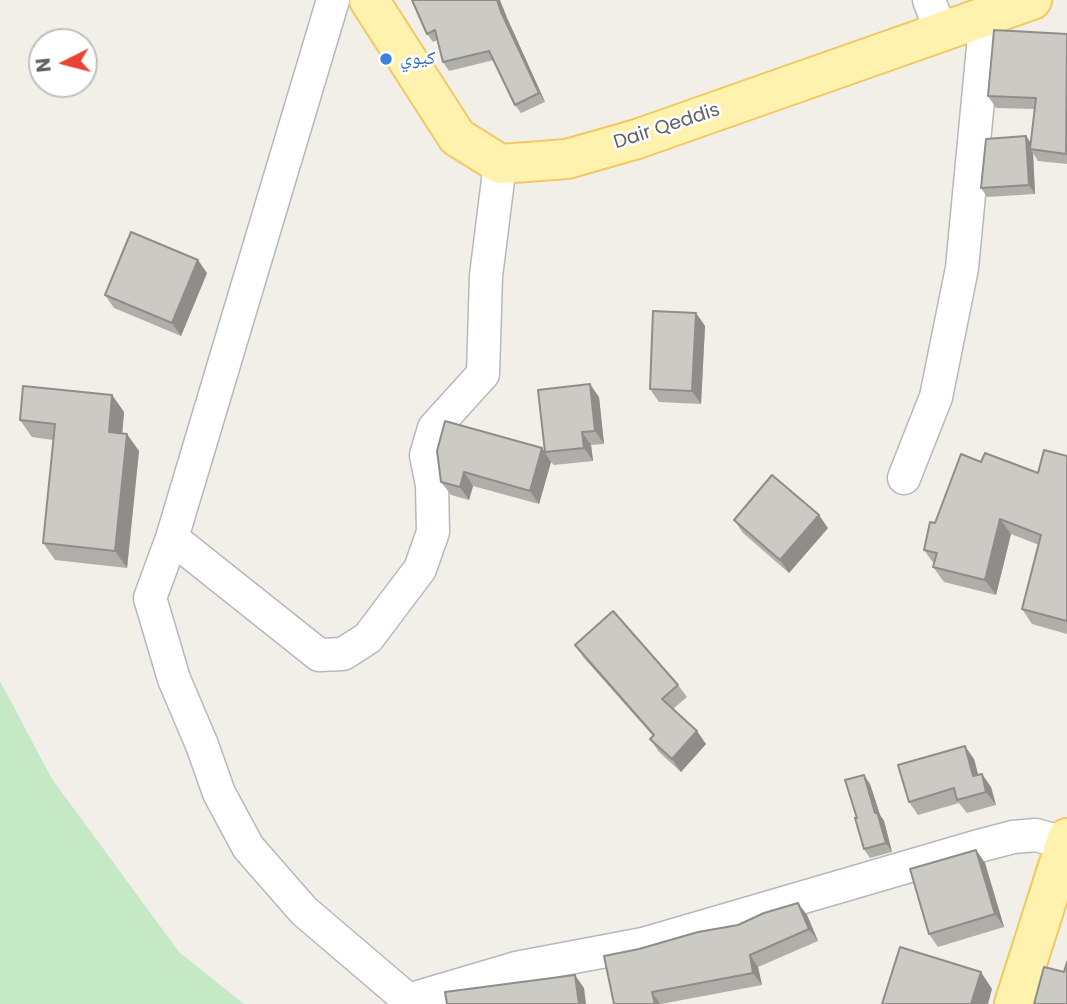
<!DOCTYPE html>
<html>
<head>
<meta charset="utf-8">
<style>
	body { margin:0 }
	#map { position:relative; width:1067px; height:1004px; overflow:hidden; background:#f1efe8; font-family:Poppins,sans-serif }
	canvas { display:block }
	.north { position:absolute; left:28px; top:28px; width:70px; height:70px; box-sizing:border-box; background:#fff; border:2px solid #bfc1c3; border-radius:50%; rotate:264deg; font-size:19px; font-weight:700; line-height:28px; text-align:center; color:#5f6368 }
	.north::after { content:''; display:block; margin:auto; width:24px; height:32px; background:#ea4335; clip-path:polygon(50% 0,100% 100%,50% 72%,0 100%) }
</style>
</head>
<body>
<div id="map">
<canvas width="1067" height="1004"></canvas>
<div class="north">N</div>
</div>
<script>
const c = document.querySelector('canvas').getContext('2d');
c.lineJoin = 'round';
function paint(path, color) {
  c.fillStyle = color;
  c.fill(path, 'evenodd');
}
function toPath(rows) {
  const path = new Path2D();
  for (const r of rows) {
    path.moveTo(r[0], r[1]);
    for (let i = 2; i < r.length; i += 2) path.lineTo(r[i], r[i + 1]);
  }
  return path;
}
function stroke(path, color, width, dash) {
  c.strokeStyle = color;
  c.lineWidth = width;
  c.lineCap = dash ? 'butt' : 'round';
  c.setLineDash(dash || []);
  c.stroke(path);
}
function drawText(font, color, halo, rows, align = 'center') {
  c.font = font + ' Poppins,"Noto Naskh Arabic",sans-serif';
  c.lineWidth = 5;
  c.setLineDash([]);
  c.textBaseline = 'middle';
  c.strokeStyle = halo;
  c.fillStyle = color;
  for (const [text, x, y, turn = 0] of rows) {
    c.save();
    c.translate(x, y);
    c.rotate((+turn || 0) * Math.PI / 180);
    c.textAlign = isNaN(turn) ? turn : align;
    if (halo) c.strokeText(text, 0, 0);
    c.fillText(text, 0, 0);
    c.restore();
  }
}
paint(toPath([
	[0,681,52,779,179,952,244,1004,0,1004]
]), '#c5e8c5');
const minor = toPath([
	[929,0,941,32],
	[904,478,936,397,962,268,986,16],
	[172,538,333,0],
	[408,1000,516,968,643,944,975,847,1013,837,1036,835,1065,843],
	[413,1004,304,911,248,847,219,793,202,745,174,679,150,598,172,538,319,655,343,654,368,638,420,569,433,532,432,485,426,455,434,428,483,374,486,276,500,164]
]);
const major = toPath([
	[369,0,457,137,500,164,567,159,637,139,1032,0],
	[1014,1004,1067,838]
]);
stroke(minor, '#b5b8bc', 35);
stroke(major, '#f2c960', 42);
stroke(minor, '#fff', 32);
stroke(major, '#fff2af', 38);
paint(toPath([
	[412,0,508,20,545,102,521,113,515,105,494,60,449,71,443,62,438,40,433,42,427,34],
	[1067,34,1067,164,1038,161,1033,153,1035,194,987,197,981,188,1026,136,1031,143,1035,109,996,108,988,96],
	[207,273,181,336,114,308,105,295],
	[696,313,705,326,701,404,659,402,650,389],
	[112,395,124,412,122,433,139,451,127,568,55,560,43,543,53,440,32,437,20,420],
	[599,397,604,444,591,445,593,461,554,465,551,462,539,504,473,486,469,500,451,495,441,482,437,451,542,448,545,452],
	[1067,456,1067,634,1032,624,1022,609,1039,545,1011,534,996,595,944,582,933,567,934,564,924,550,935,523,981,462,1038,473],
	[734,520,828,528,789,573,743,533],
	[575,645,678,685,687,697,673,709,706,744,681,772,659,752,650,739,653,736,584,658],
	[974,759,978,775,991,787,996,805,967,813,959,803,918,815,909,802],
	[870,784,880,815,884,821,892,852,870,858,864,849],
	[976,850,985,863,1004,927,938,947,929,934],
	[807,915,818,941,758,967,762,985,661,1004,614,1004]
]), '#afaea9');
paint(toPath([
	[497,0,500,0,508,20,545,102,539,93,501,12],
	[1026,136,1032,145,1030,149,1033,153,1035,194,1029,185],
	[198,260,207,273,181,336,172,323],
	[696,313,705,326,701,404,692,391],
	[590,384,599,397,604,444,595,431],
	[112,395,124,412,121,449,109,432],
	[582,432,591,445,593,461,584,448],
	[127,434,139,451,127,568,115,551],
	[542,448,551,462,539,504,530,491],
	[464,472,473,486,469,500,460,487],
	[819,515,828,528,789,573,780,560],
	[1000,519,1011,534,996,595,985,580],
	[697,731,706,744,681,772,672,759],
	[965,746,974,759,982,789,973,776],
	[982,774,991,787,996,805,986,792],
	[864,775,870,784,880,815,884,821,892,852,886,843],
	[976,850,985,863,1004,927,995,914],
	[798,903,807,915,818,941,809,929],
	[750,955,758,967,762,985,753,973],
	[981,972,992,989,988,1004,971,1004],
	[575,975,584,988,586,1004,579,1004],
	[652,992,660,1004,655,1004]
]), '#8f8d8a');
const building = toPath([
	[412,0,497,0,501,12,539,93,515,105,489,51,443,62,435,30,427,34,412,0],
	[994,30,1067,34,1066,154,1030,149,1036,98,988,96,994,30],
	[1026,136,1029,185,981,188,986,139,1026,136],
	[131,232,198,260,172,323,105,295,131,232],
	[653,311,696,313,692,391,650,389,653,311],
	[590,384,595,431,582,432,584,448,545,452,538,390,590,384],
	[23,386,112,395,109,432,127,434,115,551,43,543,55,424,20,420,23,386],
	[445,421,542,448,530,491,464,472,460,487,441,482,437,451,445,421],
	[1044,450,1067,456,1067,621,1022,609,1041,535,1000,519,985,580,933,567,937,553,924,550,930,522,935,523,961,454,981,462,985,453,1038,473,1044,450],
	[772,475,819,515,780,560,734,520,772,475],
	[613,611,678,685,662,699,697,731,672,759,650,739,654,735,575,645,613,611],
	[965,746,973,776,982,774,986,792,957,800,954,788,909,802,898,765,965,746],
	[864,775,875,813,877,812,886,843,864,849,855,818,857,818,845,780,864,775],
	[976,850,995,914,929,934,910,869,976,850],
	[798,903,809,929,750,955,753,973,652,992,655,1004,614,1004,604,956,639,949,698,932,738,925,764,913,798,903],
	[900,947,981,972,971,1004,882,1004,900,947],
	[1067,962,1067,1004,1034,1004,1044,967,1064,972,1067,962],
	[575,975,579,1004,447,1004,445,992,575,975]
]);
paint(building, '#cccac5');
stroke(building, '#8f8d8a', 2);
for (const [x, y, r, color] of [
	[386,59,7,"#3f7fe0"]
]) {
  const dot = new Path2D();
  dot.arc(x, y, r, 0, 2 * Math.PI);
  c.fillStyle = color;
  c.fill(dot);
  stroke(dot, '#fff', 2.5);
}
drawText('19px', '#366cbe', '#fff', [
	["كيوي",400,59]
], 'left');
drawText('19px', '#5f6368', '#fff', [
	["Dair Qeddis",667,127,-18]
]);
</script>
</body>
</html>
